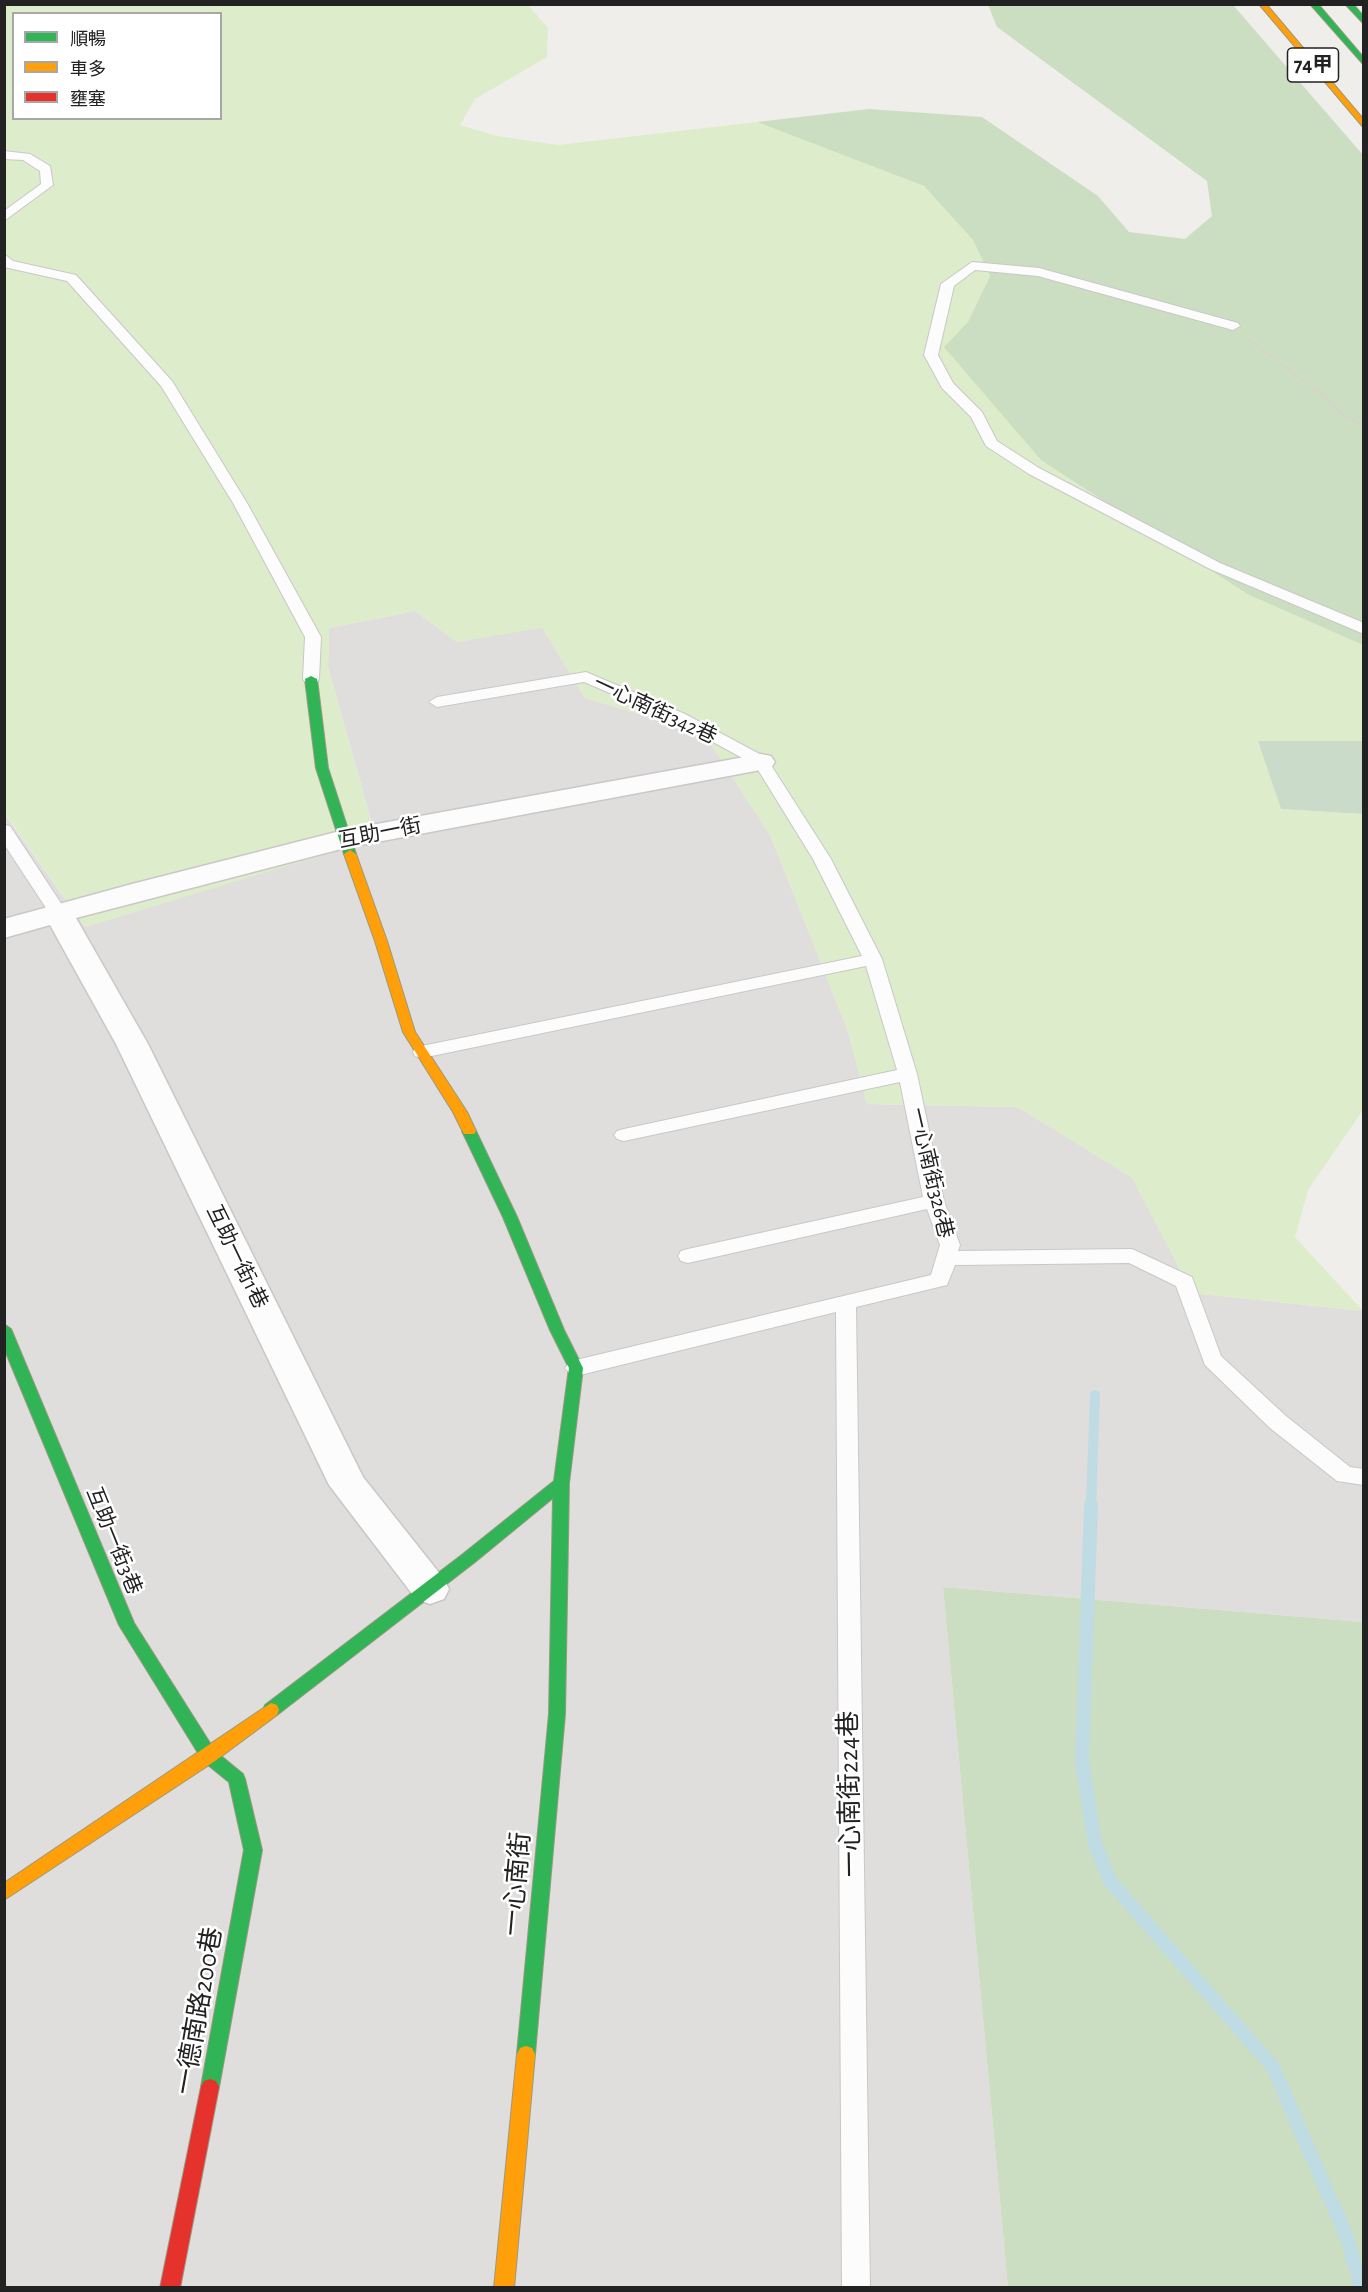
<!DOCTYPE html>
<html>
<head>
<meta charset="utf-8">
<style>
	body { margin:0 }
	#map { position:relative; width:1368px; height:2292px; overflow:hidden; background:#f0eeeb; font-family:"Alegreya Sans","Noto Sans TC",sans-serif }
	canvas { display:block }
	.frame { position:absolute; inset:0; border:6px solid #222; pointer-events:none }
	.legend { position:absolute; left:12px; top:12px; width:210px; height:108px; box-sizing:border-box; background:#fff; border:2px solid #a7a7a7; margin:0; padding:8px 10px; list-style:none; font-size:18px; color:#222 }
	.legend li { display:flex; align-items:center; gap:12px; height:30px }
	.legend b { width:30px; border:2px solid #a7a7a7 }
</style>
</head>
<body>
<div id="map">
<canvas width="1368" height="2292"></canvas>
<div class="frame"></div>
<ul class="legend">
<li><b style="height:8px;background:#30b455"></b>順暢</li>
<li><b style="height:8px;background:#ff9f0a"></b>車多</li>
<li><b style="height:8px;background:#e5322d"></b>壅塞</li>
</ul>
</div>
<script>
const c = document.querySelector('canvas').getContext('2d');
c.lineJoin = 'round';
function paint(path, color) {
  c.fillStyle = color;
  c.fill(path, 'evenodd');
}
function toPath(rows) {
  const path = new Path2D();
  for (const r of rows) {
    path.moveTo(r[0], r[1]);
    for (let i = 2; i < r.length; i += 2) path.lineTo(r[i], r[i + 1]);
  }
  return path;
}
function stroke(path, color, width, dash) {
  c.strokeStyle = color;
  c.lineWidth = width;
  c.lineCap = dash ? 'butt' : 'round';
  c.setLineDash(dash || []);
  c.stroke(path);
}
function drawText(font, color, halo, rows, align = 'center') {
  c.font = font + ' "Alegreya Sans","Noto Sans TC",sans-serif';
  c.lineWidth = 5;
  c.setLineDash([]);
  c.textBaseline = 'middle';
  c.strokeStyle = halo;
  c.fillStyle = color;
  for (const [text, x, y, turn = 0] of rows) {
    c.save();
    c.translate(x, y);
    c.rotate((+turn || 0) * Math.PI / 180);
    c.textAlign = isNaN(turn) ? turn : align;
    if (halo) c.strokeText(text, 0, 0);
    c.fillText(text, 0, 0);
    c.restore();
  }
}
paint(toPath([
	[415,611,457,642,542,627,585,698,704,733,771,837,848,1031,867,1104,1018,1107,1133,1178,1192,1293,1363,1311,1363,1622,943,1587,1008,2287,5,2287,4,813,85,927,376,838,328,667,329,628]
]), '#dfdedc');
paint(toPath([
	[4,5,528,5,548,28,547,57,475,99,460,125,497,136,558,145,757,122,924,186,973,240,990,276,968,322,945,347,1249,595,1363,645,1363,741,1259,741,1281,809,1363,814,1363,1110,1308,1190,1295,1237,1363,1311,1192,1293,1132,1178,1018,1107,867,1104,848,1031,771,837,704,733,585,698,542,628,457,642,415,611,329,628,328,667,376,839,85,927,5,813],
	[14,14,220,14,220,118,14,118]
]), '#ddeccb');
paint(toPath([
	[988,5,1233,5,1363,155,1363,645,1249,595,1041,460,944,347,968,322,990,276,973,240,924,186,757,122,869,109,982,117,1098,196,1129,232,1185,239,1212,216,1207,181,997,27],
	[943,1587,1363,1622,1363,2287,1008,2287]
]), '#cbdec1');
paint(toPath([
	[1258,741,1363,741,1363,814,1281,809]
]), '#cadbca');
stroke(toPath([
	[1091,1506,1095,1395]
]), '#bfdbe3', 10);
stroke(toPath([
	[1091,1505,1082,1761,1095,1844,1110,1881,1273,2067,1348,2240,1361,2288]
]), '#bfdbe3', 14);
const lane = toPath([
	[4,151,30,154,50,166,53,185,4,221,4,211,41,184,40,171,23,160,4,159,4,151],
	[4,254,13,261,76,275,172,381,247,503,321,637,319,679,317,682,305,682,303,679,305,637,233,503,161,386,67,281,4,267,4,254],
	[972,262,1039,268,1238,323,1240,326,1233,330,1038,276,975,270,954,286,938,355,953,383,982,412,997,441,1039,468,1220,563,1364,623,1364,634,1210,569,1029,474,986,446,971,417,942,388,924,355,941,284,972,262],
	[586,672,685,714,767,758,769,762,831,859,882,959,917,1074,944,1201,960,1245,958,1251,1132,1249,1192,1277,1221,1356,1286,1416,1350,1467,1364,1469,1364,1485,1337,1481,1270,1428,1205,1365,1176,1286,1129,1263,955,1265,947,1285,856,1307,870,2288,842,2288,836,1312,576,1376,569,1373,565,1368,569,1363,576,1360,931,1275,940,1245,927,1209,688,1263,681,1261,678,1256,681,1251,688,1249,923,1197,900,1082,624,1141,617,1139,614,1135,617,1131,624,1129,897,1070,866,966,422,1058,415,1056,413,1052,415,1048,422,1046,862,956,813,859,755,765,673,720,584,682,437,707,429,702,437,697,586,672],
	[4,825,10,826,68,914,65,918,53,918,50,914,4,844,4,825]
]);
const street = toPath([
	[761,754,771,756,775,762,771,768,345,848,76,918,148,1044,363,1477,444,1579,449,1589,444,1599,430,1604,416,1599,329,1485,116,1044,50,925,4,938,4,919,132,884,344,830,761,754]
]);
const fast = toPath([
	[1310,4,1318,4,1364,58,1364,65,1310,4],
	[1345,4,1353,4,1364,17,1364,24,1345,4],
	[311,676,317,679,328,768,356,854,350,858,344,854,316,768,305,679,311,676],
	[469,1127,476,1131,517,1217,564,1330,583,1368,569,1483,565,1714,535,2054,532,2060,526,2062,520,2060,517,2054,549,1714,553,1498,475,1562,277,1715,271,1717,265,1715,263,1710,265,1705,463,1554,554,1481,569,1368,550,1330,503,1217,462,1131,469,1127],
	[4,1324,11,1329,134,1623,215,1751,243,1774,245,1779,262,1850,219,2087,216,2093,210,2095,204,2093,201,2087,244,1850,229,1782,203,1761,119,1625,4,1348,4,1324]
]);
const slow = toPath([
	[1259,4,1266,4,1364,120,1364,128,1259,4],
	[350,850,356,854,387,941,415,1032,467,1112,476,1131,474,1134,464,1134,453,1112,403,1032,375,941,344,854,350,850],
	[271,1703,277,1705,279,1710,277,1715,215,1761,4,1900,4,1883,271,1703],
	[526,2046,532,2048,535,2054,514,2288,494,2288,517,2054,520,2048,526,2046]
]);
const jam = toPath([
	[210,2079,216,2081,219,2087,180,2288,160,2288,201,2087,204,2081,210,2079]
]);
stroke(lane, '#c9c8c7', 2);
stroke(street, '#c9c8c7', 3);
stroke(fast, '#999a82', 2);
stroke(slow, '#999a82', 2);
stroke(jam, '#999a82', 2);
stroke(toPath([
	[1249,340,1317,391]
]), '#dccecd', 2, [2, 2]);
stroke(toPath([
	[1316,389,1345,416,1364,425]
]), '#dccecd', 3, [2, 2]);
paint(lane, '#fdfcfc');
paint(street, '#fdfcfc');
paint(fast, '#30b455');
paint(slow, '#ff9f0a');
paint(jam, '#e5322d');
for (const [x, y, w] of [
	[1313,65,51]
]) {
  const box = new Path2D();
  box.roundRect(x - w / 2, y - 17, w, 34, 4.5);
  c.fillStyle = '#fff';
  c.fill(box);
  stroke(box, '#222', 1.5);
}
drawText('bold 20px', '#222', null, [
	["74甲",1313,65]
]);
drawText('21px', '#222', '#fff', [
	["一心南街342巷",655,710,25],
	["互助一街",380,833,-11],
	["一心南街326巷",931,1173,77],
	["互助一街1巷",237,1257,64],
	["互助一街3巷",114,1541,68]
]);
drawText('26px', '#222', '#fff', [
	["一心南街224巷",850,1794,-91],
	["一心南街",517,1884,-85],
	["一德南路200巷",199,2011,-80]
]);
</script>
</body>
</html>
